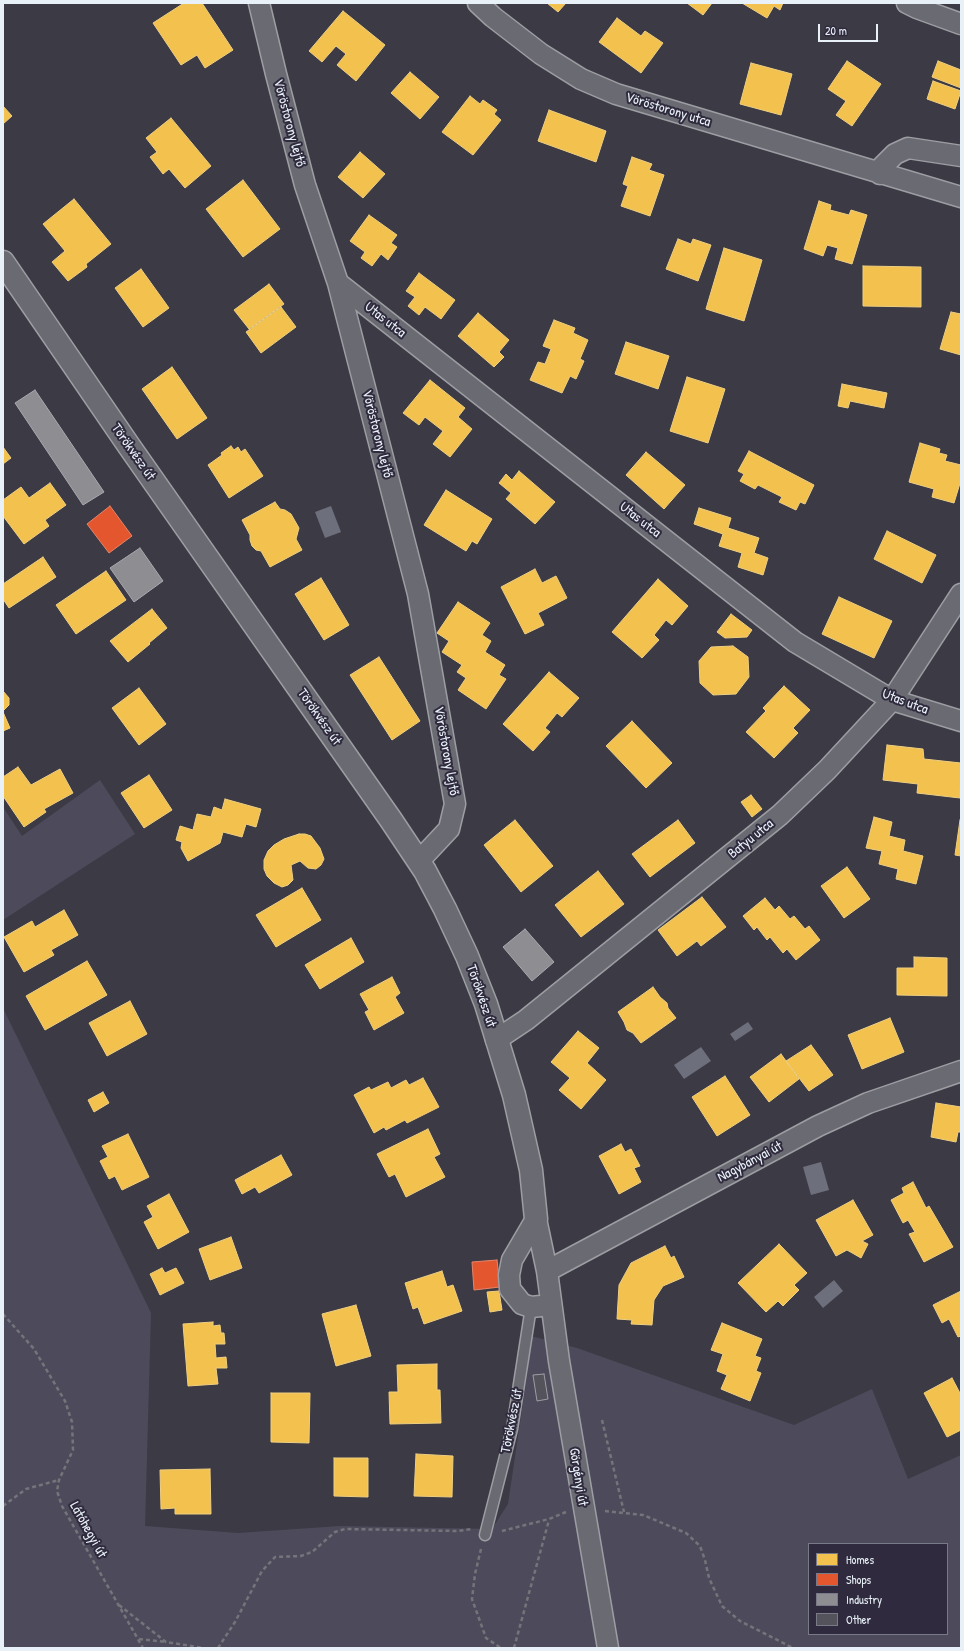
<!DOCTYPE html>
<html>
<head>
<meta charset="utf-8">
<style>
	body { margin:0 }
	#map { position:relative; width:964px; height:1651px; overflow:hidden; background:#3c3a44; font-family:"Patrick Hand",sans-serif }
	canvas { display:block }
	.frame { position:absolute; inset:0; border:4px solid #e8f1f8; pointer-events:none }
	.legend { position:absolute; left:808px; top:1543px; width:140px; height:92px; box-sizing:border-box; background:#2f2a3d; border:1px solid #797a88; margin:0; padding:5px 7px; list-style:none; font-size:12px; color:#e8f1f8 }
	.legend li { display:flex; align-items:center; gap:8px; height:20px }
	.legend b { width:20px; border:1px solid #797a88 }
	.scale { position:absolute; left:818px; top:24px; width:60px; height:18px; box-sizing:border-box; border:2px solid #e8f1f8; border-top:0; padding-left:5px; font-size:12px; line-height:14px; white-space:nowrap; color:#e8f1f8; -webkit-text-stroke:3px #2f2a3d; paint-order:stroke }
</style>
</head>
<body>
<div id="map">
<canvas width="964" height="1651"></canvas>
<div class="frame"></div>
<ul class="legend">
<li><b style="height:11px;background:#f2c14e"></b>Homes</li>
<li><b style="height:11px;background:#e4572e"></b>Shops</li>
<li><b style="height:11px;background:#8d8d92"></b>Industry</li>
<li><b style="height:11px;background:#54525a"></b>Other</li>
</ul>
<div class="scale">20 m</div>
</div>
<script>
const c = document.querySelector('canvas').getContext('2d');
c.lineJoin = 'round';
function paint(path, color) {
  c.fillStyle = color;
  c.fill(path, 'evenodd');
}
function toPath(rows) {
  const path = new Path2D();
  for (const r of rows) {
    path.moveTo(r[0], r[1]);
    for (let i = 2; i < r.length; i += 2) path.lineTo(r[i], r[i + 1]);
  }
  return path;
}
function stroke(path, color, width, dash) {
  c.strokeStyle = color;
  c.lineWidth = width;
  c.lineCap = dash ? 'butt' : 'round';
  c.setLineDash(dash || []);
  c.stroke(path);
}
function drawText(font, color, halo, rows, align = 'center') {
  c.font = font + ' "Patrick Hand",sans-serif';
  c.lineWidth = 4;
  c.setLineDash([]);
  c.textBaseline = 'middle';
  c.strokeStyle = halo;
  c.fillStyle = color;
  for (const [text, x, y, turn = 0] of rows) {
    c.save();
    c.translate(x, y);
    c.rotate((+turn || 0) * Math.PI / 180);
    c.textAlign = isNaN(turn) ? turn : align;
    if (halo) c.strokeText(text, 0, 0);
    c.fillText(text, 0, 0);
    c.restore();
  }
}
paint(toPath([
	[100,780,135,834,3,920,3,807,22,836],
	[3,1008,151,1313,145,1526,238,1533,340,1526,492,1529,508,1504,527,1376,531,1336,577,1348,794,1425,872,1389,908,1479,961,1455,961,1648,3,1648],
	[809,1544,947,1544,947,1634,809,1634]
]), '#4d4b5b');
paint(toPath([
	[331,506,341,532,325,538,315,512],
	[748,1022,753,1029,735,1041,730,1034],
	[701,1047,711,1061,684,1079,674,1065],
	[821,1162,829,1190,811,1195,803,1167],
	[834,1280,843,1291,823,1308,814,1297]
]), '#6e6f7c');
const homes = toPath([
	[184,3,202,3,233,50,205,68,197,55,181,65,153,23,184,3],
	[547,3,566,3,558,12,547,3],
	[687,3,712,3,703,15,687,3],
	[742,3,783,3,780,10,774,6,767,18,742,3],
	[343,11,385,45,356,81,337,65,346,54,336,46,322,62,309,51,343,11],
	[617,18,641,36,645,31,663,43,641,73,599,42,617,18],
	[847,61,881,84,852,126,836,115,846,101,828,89,847,61],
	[938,61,961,70,961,88,932,77,938,61],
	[751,63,792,74,781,115,740,104,751,63],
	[410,72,439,97,420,119,391,93,410,72],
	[933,81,961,91,955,109,927,99,933,81],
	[470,96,480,104,483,100,497,110,494,114,501,120,473,155,442,132,470,96],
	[3,106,12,116,3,124,3,106],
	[549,110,606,131,596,162,538,141,549,110],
	[171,118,211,166,185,188,169,169,163,174,150,157,157,152,146,138,171,118],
	[360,152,385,174,363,198,338,177,360,152],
	[632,157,652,164,649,170,664,175,650,216,621,206,628,186,623,184,632,157],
	[243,180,280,229,243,257,206,209,243,180],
	[74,199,111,244,86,264,87,267,68,281,52,262,65,251,43,224,74,199],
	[819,201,831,205,830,210,849,215,851,210,867,215,852,264,835,259,838,248,827,245,823,256,804,249,819,201],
	[369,215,397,235,391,243,397,247,388,260,381,254,372,266,361,258,365,252,350,241,369,215],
	[678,239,691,244,693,239,711,245,698,281,666,269,678,239],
	[724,248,762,260,744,321,706,309,724,248],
	[863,266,921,267,921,307,863,306,863,266],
	[141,269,169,308,143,327,115,288,141,269],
	[419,273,455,300,441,319,425,307,419,315,408,306,415,297,406,291,419,273],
	[269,284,284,304,249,329,234,310,269,284],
	[281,307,296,327,261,353,246,332,281,307],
	[951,312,961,314,961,355,940,349,951,312],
	[478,313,509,340,499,352,504,357,494,367,458,336,478,313],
	[554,320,575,328,573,333,588,340,580,359,584,361,576,379,570,376,562,393,530,380,538,362,545,364,551,349,543,346,554,320],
	[626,342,669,356,658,389,615,374,626,342],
	[172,367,207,418,177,439,142,389,172,367],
	[687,377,725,389,708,443,670,431,687,377],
	[430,380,465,408,458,417,472,429,450,457,433,444,443,431,425,417,419,425,403,413,430,380],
	[842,384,887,393,884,408,850,401,848,408,838,406,842,384],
	[920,443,940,449,939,453,947,455,945,461,961,465,961,480,954,503,932,497,934,489,909,482,920,443],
	[231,446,234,450,238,447,241,452,245,449,263,476,229,498,208,465,222,455,221,453,231,446],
	[3,447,11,458,3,464,3,447],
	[749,451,814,485,805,504,800,502,796,510,779,502,782,497,758,485,755,489,740,481,744,474,738,471,749,451],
	[646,452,685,485,664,509,626,475,646,452],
	[519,471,555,502,535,524,506,499,511,493,499,483,506,474,512,480,519,471],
	[50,483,66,505,45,520,49,526,24,544,3,516,3,500,21,487,29,498,50,483],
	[446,490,492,519,477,544,472,541,466,551,424,525,446,490],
	[275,502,280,509,285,510,291,514,299,528,296,539,302,550,270,567,261,551,256,550,252,546,250,540,250,535,242,520,275,502],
	[699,508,731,518,728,528,759,538,754,553,768,558,763,575,738,567,742,553,719,546,723,534,694,524,699,508],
	[887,531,936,555,922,583,874,559,887,531],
	[43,557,56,577,9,608,3,599,3,584,43,557],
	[535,569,542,583,556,576,567,598,538,613,544,625,525,634,501,587,535,569],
	[106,571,126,600,76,634,56,605,106,571],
	[321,578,349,625,324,640,295,594,321,578],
	[658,579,688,606,672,625,666,620,654,635,659,640,642,658,612,632,658,579],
	[839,597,892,621,874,658,822,634,839,597],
	[458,602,490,623,482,635,491,641,485,652,505,665,499,675,506,679,486,709,458,690,466,678,457,672,462,665,442,652,449,641,437,633,458,602],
	[152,609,167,628,149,643,150,644,128,662,110,641,152,609],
	[731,614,752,630,747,637,725,638,717,632,731,614],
	[733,646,748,657,749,677,736,694,713,695,700,683,699,661,711,647,733,646],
	[379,657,420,721,392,740,350,675,379,657],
	[549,672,579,698,562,717,557,713,545,728,550,732,533,751,503,724,549,672],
	[784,686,810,710,793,728,798,733,774,758,746,732,766,711,763,708,784,686],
	[139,688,166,724,139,745,112,708,139,688],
	[3,691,9,698,9,705,3,711,3,691],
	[3,712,10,728,3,731,3,712],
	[632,721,672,763,646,788,606,746,632,721],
	[887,745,923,749,924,759,961,763,960,798,917,793,918,784,883,780,887,745],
	[18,767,31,785,60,769,73,793,44,809,46,812,24,827,3,796,3,777,18,767],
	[149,775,172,810,144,828,121,793,149,775],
	[751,795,762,809,752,817,741,802,751,795],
	[225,799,261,809,256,827,246,824,242,837,223,832,220,843,188,861,181,848,182,842,176,840,180,826,193,830,197,814,211,817,214,807,222,810,225,799],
	[874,817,892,822,889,836,905,840,903,851,923,856,916,884,896,879,898,869,879,864,882,851,866,848,874,817],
	[515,820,553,866,521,892,484,845,515,820],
	[678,820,695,843,650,877,632,854,678,820],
	[960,820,961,821,961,856,955,855,960,820],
	[299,834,305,834,311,836,320,848,324,859,321,865,316,869,308,868,300,861,291,865,293,880,288,885,282,887,274,883,267,876,264,869,264,860,268,851,274,845,284,839,299,834],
	[847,867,870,899,844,918,821,886,847,867],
	[598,871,624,904,581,937,555,905,598,871],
	[302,888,321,920,276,947,256,915,302,888],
	[702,897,726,927,701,946,697,941,677,956,658,930,702,897],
	[765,898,775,910,779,906,790,919,794,916,805,929,809,926,820,940,796,960,787,949,783,953,770,937,767,940,757,927,754,930,743,916,765,898],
	[64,910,78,935,51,950,54,955,24,972,4,937,32,921,35,927,64,910],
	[351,938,364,962,320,989,305,965,351,938],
	[914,957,947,958,947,996,897,995,897,968,914,968,914,957],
	[87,961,107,995,45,1030,26,996,87,961],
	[392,977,400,993,395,997,404,1013,374,1030,365,1012,369,1010,360,994,392,977],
	[653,987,660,997,667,1003,668,1008,676,1018,641,1043,633,1033,627,1030,624,1022,618,1012,653,987],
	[130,1001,147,1034,107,1056,89,1023,130,1001],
	[890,1018,904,1052,862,1069,848,1035,890,1018],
	[578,1031,599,1048,587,1063,606,1080,581,1109,559,1090,570,1078,551,1062,578,1031],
	[811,1045,833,1075,809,1091,786,1061,811,1045],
	[781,1054,799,1079,769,1102,750,1077,781,1054],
	[725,1076,750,1115,717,1136,692,1097,725,1076],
	[423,1078,439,1107,407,1123,405,1120,386,1130,384,1127,374,1133,354,1095,369,1087,371,1090,388,1082,391,1088,406,1080,409,1085,423,1078],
	[103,1092,109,1103,94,1112,88,1100,103,1092],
	[936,1103,961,1107,961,1132,958,1132,956,1142,931,1137,936,1103],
	[428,1129,440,1154,434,1157,445,1177,406,1197,395,1174,389,1177,377,1154,428,1129],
	[128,1134,149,1177,122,1190,115,1176,109,1179,100,1161,108,1157,102,1146,128,1134],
	[621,1144,625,1152,631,1149,640,1166,634,1168,641,1182,619,1194,599,1156,621,1144],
	[281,1155,292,1175,259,1193,255,1187,242,1194,235,1180,281,1155],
	[913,1182,926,1208,929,1206,953,1247,924,1262,909,1234,915,1232,908,1220,903,1223,891,1200,904,1193,902,1188,913,1182],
	[169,1194,189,1232,158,1249,144,1222,153,1217,147,1206,169,1194],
	[853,1200,873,1235,862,1241,868,1244,861,1258,847,1250,836,1256,816,1220,853,1200],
	[231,1237,242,1268,210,1280,199,1249,231,1237],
	[779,1244,807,1273,794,1285,799,1290,783,1306,778,1301,766,1312,738,1283,779,1244],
	[665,1246,671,1258,674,1256,684,1277,663,1286,654,1300,652,1325,631,1324,632,1320,617,1319,619,1285,631,1263,665,1246],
	[162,1268,165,1273,176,1268,184,1283,160,1295,150,1274,162,1268],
	[442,1271,447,1287,453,1285,462,1311,424,1324,418,1307,413,1309,405,1283,442,1271],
	[499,1291,502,1310,490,1312,487,1292,499,1291],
	[961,1291,961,1336,958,1337,949,1319,942,1323,933,1305,961,1291],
	[356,1305,371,1356,336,1366,322,1314,356,1305],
	[213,1322,213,1326,220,1325,221,1333,224,1333,225,1344,215,1344,216,1358,226,1357,227,1368,216,1368,218,1384,188,1386,183,1324,213,1322],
	[722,1323,762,1339,755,1356,761,1358,756,1371,761,1373,750,1401,721,1389,727,1375,717,1371,723,1354,711,1350,722,1323],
	[437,1364,437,1390,440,1390,441,1423,390,1424,389,1392,398,1392,397,1365,437,1364],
	[952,1378,961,1395,961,1430,947,1437,924,1393,952,1378],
	[271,1393,310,1393,309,1443,271,1442,271,1393],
	[416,1454,453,1456,452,1497,414,1496,416,1454],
	[334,1458,368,1458,368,1497,334,1496,334,1458],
	[210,1469,211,1514,175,1514,175,1508,161,1509,160,1470,210,1469]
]);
paint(homes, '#f2c14e');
stroke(homes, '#efcf81', 1);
const shops = toPath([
	[110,506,132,536,109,553,87,524,110,506],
	[497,1260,500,1287,474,1290,472,1262,497,1260]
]);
paint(shops, '#e4572e');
stroke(shops, '#e5856b', 1);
const industry = toPath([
	[35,390,104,492,83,505,15,403,35,390],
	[140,548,163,581,134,602,110,568,140,548],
	[525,929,554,962,532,981,503,947,525,929]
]);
paint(industry, '#8d8d92');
stroke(industry, '#a8abb1', 1);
const building = toPath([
	[544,1374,548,1399,537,1401,533,1375,544,1374]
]);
paint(building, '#54525a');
stroke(building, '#9d9ea4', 1);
const lane = toPath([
	[485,1535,512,1429,531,1307]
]);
const street = toPath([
	[259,3,276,74,305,185,338,283,418,594,455,804,449,829,419,861],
	[478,3,493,17,541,54,581,79,616,94,961,197],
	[907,3,917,8,961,24],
	[880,174,882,167,895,154,908,148,961,156],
	[338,283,795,642,892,700,961,721],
	[496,1040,526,1020,780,815,827,770,892,700,961,594],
	[536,1219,547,1271,559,1361,608,1648],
	[536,1219,512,1260,509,1275,510,1289,522,1304,531,1307,551,1305],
	[547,1271,818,1126,868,1103,961,1071]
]);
const secondary = toPath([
	[3,262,129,446,391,820,425,871,445,909,467,956,486,1004,514,1095,531,1170,536,1219]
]);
stroke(lane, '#9d9ea4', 13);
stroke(street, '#9d9ea4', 23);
stroke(secondary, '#9d9ea4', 25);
stroke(toPath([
	[3,1314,34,1349,65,1401,72,1422,73,1450,59,1480,57,1491,62,1506,143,1648],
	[602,1420,624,1512],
	[3,1506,26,1489,59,1480],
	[605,1511,643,1515,686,1533,700,1546,705,1560,709,1578,722,1606,740,1621,793,1648],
	[502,1531,549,1519,566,1512],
	[481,1549,475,1574,472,1599,486,1638,501,1648],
	[119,1605,166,1642,204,1648],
	[139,1639,166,1642],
	[218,1648,235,1622,262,1571,275,1557,301,1556,312,1552,335,1532,345,1529,457,1531,472,1529],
	[514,1648,549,1520]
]), '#74747a', 2.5, [4, 3]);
stroke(lane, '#6a6b72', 10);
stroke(street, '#6a6b72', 20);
stroke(secondary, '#6a6b72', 22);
drawText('14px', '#e8f1f8', '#2f2a3d', [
	["Vöröstorony utca",668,110,17],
	["Vöröstorony lejtő",289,123,75],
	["Utas utca",385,320,38],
	["Vöröstorony lejtő",377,434,76],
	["Törökvész út",133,452,55],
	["Utas utca",640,520,38],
	["Utas utca",905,702,21],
	["Törökvész út",319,717,55],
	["Vöröstorony lejtő",446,751,80],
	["Batyu utca",751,839,-39],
	["Törökvész út",481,996,71],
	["Nagybányai út",750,1162,-28],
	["Törökvész út",512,1421,-79],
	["Görgényi út",578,1477,81],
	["Látóhegyi út",88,1530,61]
]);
</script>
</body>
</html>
